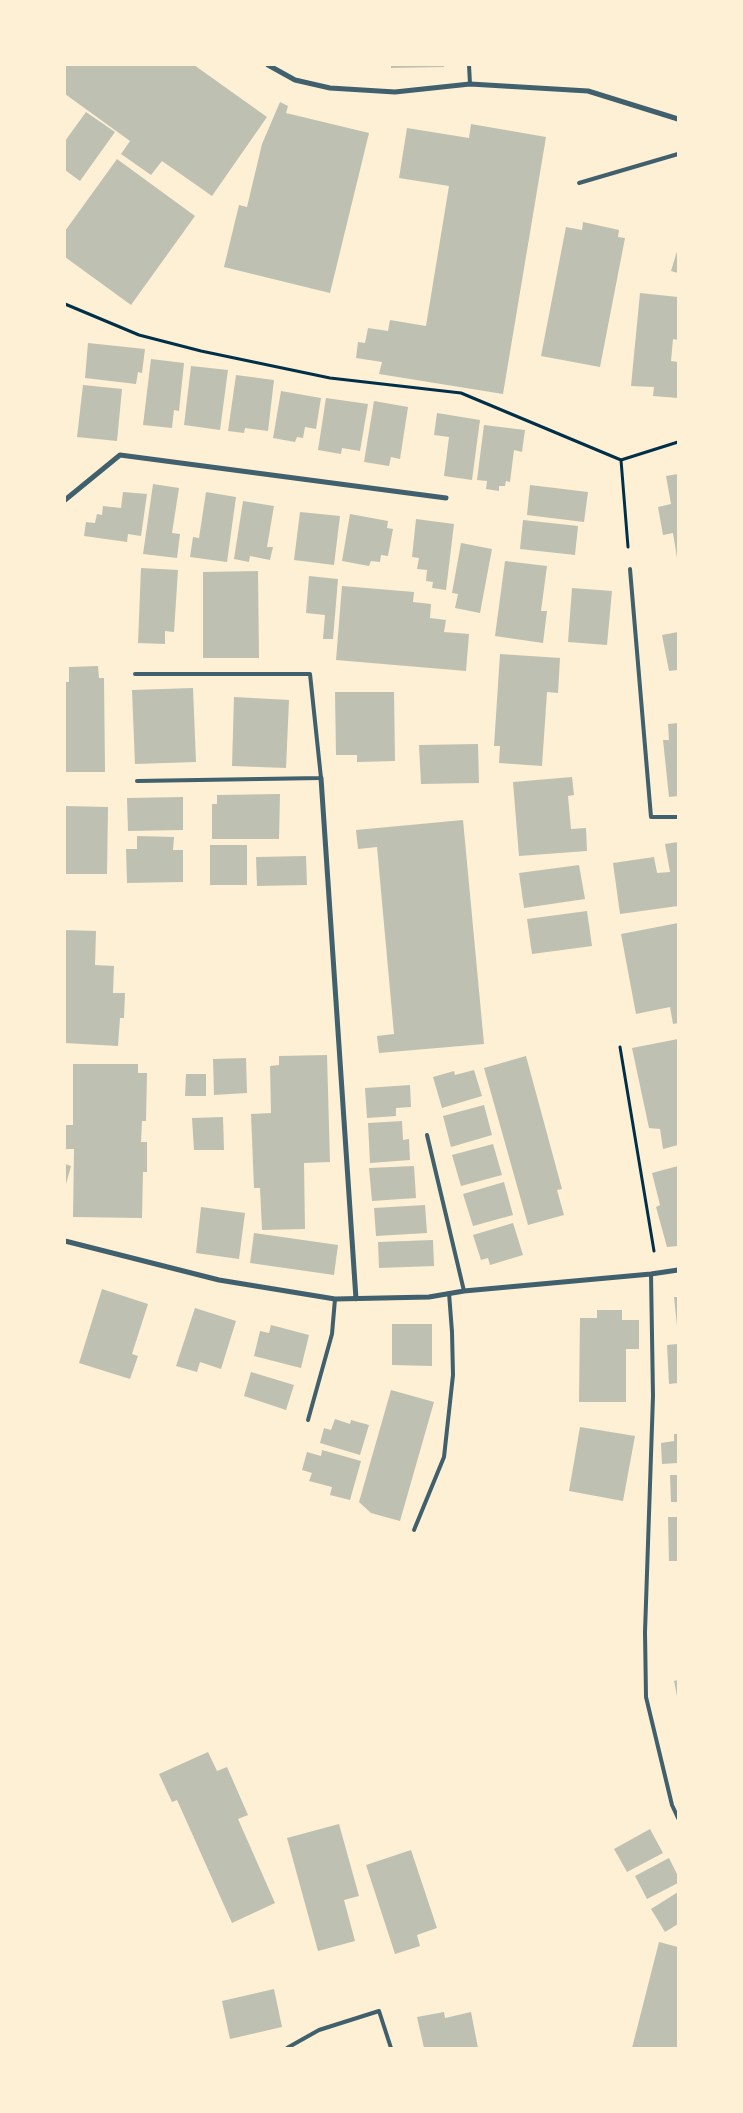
<!DOCTYPE html>
<html>
<head>
<meta charset="utf-8">
<style>
	body { margin:0 }
	#map { position:relative; width:743px; height:2113px; overflow:hidden; background:#fdf0d5; font-family:"Exo 2",sans-serif }
	canvas { display:block }
	.frame { position:absolute; inset:0; border:66px solid #fdf0d5; pointer-events:none }
</style>
</head>
<body>
<div id="map">
<canvas width="743" height="2113"></canvas>
<div class="frame"></div>
</div>
<script>
const c = document.querySelector('canvas').getContext('2d');
c.lineJoin = 'round';
function paint(path, color) {
  c.fillStyle = color;
  c.fill(path, 'evenodd');
}
function toPath(rows) {
  const path = new Path2D();
  for (const r of rows) {
    path.moveTo(r[0], r[1]);
    for (let i = 2; i < r.length; i += 2) path.lineTo(r[i], r[i + 1]);
  }
  return path;
}
function stroke(path, color, width, dash) {
  c.strokeStyle = color;
  c.lineWidth = width;
  c.lineCap = dash ? 'butt' : 'round';
  c.setLineDash(dash || []);
  c.stroke(path);
}
paint(toPath([
	[65,65,194,65,267,117,212,196,162,161,151,175,121,154,130,141,65,94],
	[391,65,444,65,444,67,391,68],
	[280,102,288,106,286,113,369,133,330,293,224,267,239,205,247,207,262,144],
	[86,112,115,132,80,181,65,170,65,141],
	[471,124,546,137,503,394,379,374,382,362,356,358,358,342,365,343,368,328,388,331,390,320,426,326,449,186,399,178,407,128,469,138],
	[117,159,195,216,131,305,65,257,65,231],
	[583,222,619,230,618,237,625,238,600,367,541,356,566,227,582,230],
	[678,248,678,273,671,271],
	[640,293,678,297,678,340,673,339,671,361,678,362,678,398,653,396,654,387,631,386],
	[88,343,145,349,142,373,138,372,136,384,85,378],
	[151,359,184,363,179,411,174,410,172,428,143,425],
	[191,366,228,370,220,430,184,425],
	[236,375,274,380,268,431,245,428,244,433,228,431],
	[83,385,122,389,117,441,77,437],
	[281,391,321,398,316,429,305,427,303,438,297,437,295,442,273,438],
	[326,398,368,404,360,451,342,448,341,454,318,450],
	[374,401,408,407,400,459,391,457,389,466,364,462],
	[437,413,480,420,472,480,444,476,449,437,434,435],
	[484,425,525,430,522,452,514,450,510,482,506,481,505,486,499,486,499,491,486,489,487,481,477,480],
	[678,474,678,558,677,558,673,533,663,535,658,507,671,504,666,476],
	[153,484,179,488,172,533,180,534,177,558,143,554],
	[530,485,588,492,584,522,527,515],
	[123,492,147,494,141,536,128,534,127,542,84,536,86,522,95,523,97,514,102,515,103,506,121,508],
	[206,492,236,497,227,562,190,557,193,537,199,538],
	[243,501,274,506,267,547,273,547,270,560,250,556,249,562,234,559],
	[300,512,340,516,334,565,294,560],
	[350,514,388,521,387,528,393,529,388,556,381,555,380,562,371,561,369,566,342,561],
	[416,519,454,524,446,590,432,588,433,582,426,581,427,570,417,569,419,558,412,557],
	[523,520,578,526,575,555,520,549],
	[461,543,492,549,480,613,455,608,458,594,452,593],
	[505,561,547,566,541,611,547,611,543,643,495,636],
	[141,568,178,570,174,632,165,631,165,644,138,643],
	[258,571,259,658,203,658,203,572],
	[309,576,338,579,333,639,323,639,325,615,306,613],
	[342,586,414,592,413,602,431,604,430,618,446,620,444,632,469,634,466,671,336,660],
	[572,588,612,591,607,645,568,642],
	[678,632,678,670,669,671,662,635],
	[500,654,560,658,558,693,547,692,542,766,499,763,500,746,494,746],
	[98,666,99,678,104,678,105,772,65,772,65,682,69,682,69,667],
	[193,688,196,762,135,764,132,690],
	[335,692,394,692,395,761,357,762,357,755,336,755],
	[234,697,289,700,286,768,232,766],
	[678,723,678,796,669,797,663,740,669,740,668,724],
	[478,744,479,783,421,784,419,745],
	[572,777,574,795,568,796,571,829,586,828,587,851,519,856,513,782],
	[280,794,279,839,212,839,212,804,217,804,217,795],
	[183,797,183,830,128,831,127,798],
	[65,806,108,807,107,874,65,874],
	[463,820,484,1044,379,1053,377,1036,394,1034,377,847,358,849,356,830],
	[137,836,174,837,173,850,183,850,183,882,127,883,126,849,137,849],
	[678,842,678,906,620,914,613,863,654,857,657,873,670,872,665,844],
	[210,845,247,845,247,885,210,885],
	[306,856,307,885,257,886,256,857],
	[579,865,585,899,524,908,519,873],
	[587,911,592,946,532,954,527,919],
	[678,923,678,1023,673,1024,670,1007,636,1014,621,934],
	[65,930,96,931,95,965,114,966,113,993,125,993,124,1018,120,1018,118,1046,65,1043],
	[678,1039,678,1145,663,1149,660,1129,649,1128,632,1048],
	[327,1055,330,1162,304,1163,305,1229,262,1230,260,1188,254,1188,251,1114,271,1113,270,1066,279,1065,279,1056],
	[526,1056,562,1189,557,1190,564,1215,528,1225,484,1068],
	[246,1058,247,1093,214,1095,213,1059],
	[73,1064,138,1064,138,1073,147,1073,146,1121,142,1121,141,1142,147,1142,147,1172,143,1172,142,1218,73,1217,74,1149,65,1149,65,1125,73,1125],
	[474,1070,482,1096,442,1108,433,1077,454,1071,455,1075],
	[186,1074,206,1074,206,1096,185,1096],
	[410,1085,411,1107,396,1108,396,1116,367,1118,365,1088],
	[484,1105,492,1135,451,1147,443,1116],
	[223,1117,224,1150,194,1150,192,1118],
	[402,1121,403,1140,409,1139,410,1160,370,1163,368,1123],
	[493,1144,502,1175,461,1186,452,1155],
	[65,1164,71,1166,66,1184,65,1184],
	[414,1166,416,1198,372,1201,369,1168],
	[678,1166,678,1246,667,1247,656,1207,660,1205,652,1173],
	[504,1182,513,1215,473,1226,463,1194],
	[425,1205,427,1233,376,1236,374,1208],
	[201,1207,245,1213,239,1259,196,1253],
	[513,1223,523,1255,490,1265,488,1258,481,1260,473,1235],
	[254,1233,338,1245,334,1275,250,1263],
	[433,1240,434,1266,379,1268,378,1242],
	[102,1289,148,1304,132,1354,138,1356,130,1379,79,1363],
	[674,1297,678,1297,678,1326,677,1326],
	[195,1308,236,1321,221,1369,200,1362,197,1372,176,1366],
	[597,1310,622,1310,622,1320,639,1320,639,1349,626,1349,626,1402,579,1402,580,1318,597,1318],
	[392,1324,432,1324,432,1366,392,1365],
	[271,1325,309,1335,301,1368,254,1356,260,1331,269,1333],
	[678,1344,678,1383,669,1384,667,1345],
	[251,1372,294,1385,286,1410,244,1396],
	[391,1390,434,1402,400,1521,371,1513,359,1502],
	[335,1419,350,1424,351,1420,369,1425,360,1455,320,1443,324,1428,331,1430],
	[580,1427,635,1436,623,1501,569,1491],
	[674,1434,678,1434,678,1463,662,1464,661,1443,674,1441],
	[322,1450,361,1461,350,1500,330,1495,332,1487,309,1481,312,1473,302,1470,307,1452,321,1456],
	[670,1475,678,1475,678,1502,671,1502],
	[668,1517,678,1517,678,1561,669,1561],
	[678,1680,678,1696,677,1696,674,1681],
	[208,1752,217,1771,227,1767,248,1815,238,1819,275,1903,232,1923,177,1800,172,1802,159,1774],
	[339,1824,359,1896,344,1900,355,1941,318,1951,287,1838],
	[650,1829,663,1853,627,1872,614,1849],
	[411,1850,437,1928,417,1935,420,1946,395,1954,366,1865],
	[669,1858,678,1876,678,1883,647,1899,635,1876],
	[678,1892,678,1924,665,1932,651,1909],
	[659,1942,678,1947,678,2048,632,2048],
	[274,1989,282,2027,230,2039,222,2001],
	[444,2012,445,2018,471,2012,478,2048,424,2048,417,2017]
]), '#bec0b2');
stroke(toPath([
	[65,304,139,335,201,351,330,378,461,393,621,460,678,442],
	[621,460,628,547],
	[620,1047,654,1251]
]), '#003049', 3);
stroke(toPath([
	[469,65,470,84],
	[579,183,678,154],
	[630,569,651,817,678,817],
	[135,674,310,674,321,778,137,781],
	[427,1135,464,1291],
	[651,1274,653,1396,645,1632,646,1697,672,1805,678,1818],
	[308,1420,332,1334,335,1299],
	[414,1530,444,1457,453,1375,452,1332,449,1293],
	[287,2048,319,2030,379,2011,391,2048]
]), '#3f606c', 4);
stroke(toPath([
	[268,65,295,80,330,88,395,92,470,84,588,91,678,119],
	[65,500,120,455,446,498],
	[321,778,356,1299],
	[65,1241,219,1280,335,1299,429,1297,464,1291,651,1274,678,1270]
]), '#3f606c', 5);
</script>
</body>
</html>
